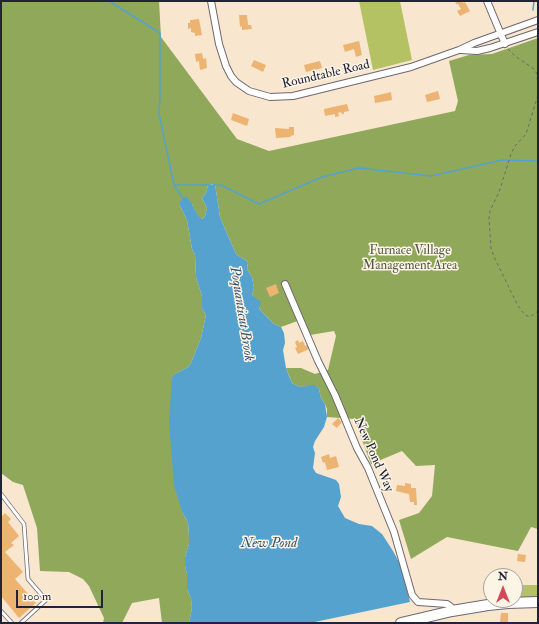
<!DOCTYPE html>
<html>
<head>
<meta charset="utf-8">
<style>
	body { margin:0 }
	#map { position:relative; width:539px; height:624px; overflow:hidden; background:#f8e6cf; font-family:"IM FELL Double Pica",serif }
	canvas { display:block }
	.frame { position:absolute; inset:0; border:2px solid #22223b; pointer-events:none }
	.north { position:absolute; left:483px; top:568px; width:40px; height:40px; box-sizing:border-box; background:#fcf5e5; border:1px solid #a5a1a1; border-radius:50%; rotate:0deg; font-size:11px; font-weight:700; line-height:16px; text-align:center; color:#22223b }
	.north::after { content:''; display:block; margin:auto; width:14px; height:18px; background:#d1495b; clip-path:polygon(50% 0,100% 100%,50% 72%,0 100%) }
	.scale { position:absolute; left:16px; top:590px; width:87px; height:18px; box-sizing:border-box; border:2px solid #22223b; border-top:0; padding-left:5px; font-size:12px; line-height:14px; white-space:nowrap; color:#22223b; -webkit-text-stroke:3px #fcf5e5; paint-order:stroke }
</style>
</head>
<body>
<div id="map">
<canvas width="539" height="624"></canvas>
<div class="frame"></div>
<div class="north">N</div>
<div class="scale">100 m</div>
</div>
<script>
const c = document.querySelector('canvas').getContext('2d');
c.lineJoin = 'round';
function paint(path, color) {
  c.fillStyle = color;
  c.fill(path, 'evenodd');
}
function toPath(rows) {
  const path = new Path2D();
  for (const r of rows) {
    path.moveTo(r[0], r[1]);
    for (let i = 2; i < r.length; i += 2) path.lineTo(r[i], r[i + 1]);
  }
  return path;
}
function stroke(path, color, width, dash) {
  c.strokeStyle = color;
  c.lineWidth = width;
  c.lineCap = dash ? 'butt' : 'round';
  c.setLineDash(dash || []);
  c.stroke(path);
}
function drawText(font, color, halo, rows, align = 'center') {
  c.font = font + ' "IM FELL Double Pica",serif';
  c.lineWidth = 3;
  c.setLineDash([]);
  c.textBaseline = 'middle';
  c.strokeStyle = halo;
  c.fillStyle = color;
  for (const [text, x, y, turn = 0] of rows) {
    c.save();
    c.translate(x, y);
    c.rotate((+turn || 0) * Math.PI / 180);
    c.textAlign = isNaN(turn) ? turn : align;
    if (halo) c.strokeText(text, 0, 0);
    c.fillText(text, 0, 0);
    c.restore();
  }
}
paint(toPath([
	[359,1,400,1,412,60,373,70],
	[515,585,538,585,538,597,515,597]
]), '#b5c264');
paint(toPath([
	[1,1,159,1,161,37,237,139,269,151,455,111,458,101,449,61,469,55,492,54,538,38,538,529,531,527,518,551,447,537,411,559,399,520,419,513,432,496,435,465,416,466,402,451,371,464,354,419,327,417,327,409,325,404,321,398,319,389,314,386,300,387,292,383,286,368,301,368,315,374,328,370,336,336,334,331,310,335,303,319,281,327,274,324,261,311,252,295,254,288,252,277,247,269,248,262,236,254,220,217,215,184,208,185,206,193,202,198,207,208,205,216,202,219,198,217,192,204,180,206,187,220,192,249,195,255,196,277,202,296,202,308,206,315,201,338,191,363,188,367,175,374,182,512,188,522,189,536,189,544,185,557,185,566,187,574,187,589,191,598,192,608,189,623,162,623,159,598,132,603,122,623,103,623,104,618,89,586,83,579,69,572,40,571,37,528,23,485,13,482,1,473]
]), '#90a85a');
paint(toPath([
	[215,184,220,217,229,238,236,254,248,262,247,269,252,277,254,288,252,295,261,302,259,308,261,311,274,324,281,327,284,333,285,343,283,350,286,368,289,376,292,383,300,387,314,385,319,389,321,398,325,404,327,417,324,427,315,441,313,447,315,453,313,468,316,473,336,480,339,484,341,497,338,506,345,518,359,524,372,526,382,534,393,551,400,564,410,602,310,623,189,623,192,608,191,598,187,589,187,574,185,566,185,557,189,544,189,536,188,522,182,512,174,485,169,422,172,378,175,374,188,367,191,363,201,338,206,315,202,308,202,296,196,277,195,255,192,249,187,220,180,206,180,202,186,196,192,204,198,216,202,219,205,216,207,208,202,198,206,193,208,185]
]), '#55a2ce');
stroke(toPath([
	[109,1,160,33,160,95,159,114,174,185,184,200],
	[533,10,534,1],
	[174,185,210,185],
	[214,185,221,185,259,204,322,177,359,168,431,176,502,160,538,161]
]), '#55a2ce', 1.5);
paint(toPath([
	[455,1,462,1,463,3,465,2,470,11,460,16,457,11,461,9,458,4,456,4],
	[239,15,247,15,248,25,251,25,252,29,242,30,242,26,240,27],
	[199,19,202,35,195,36,195,33,191,32,191,28,188,29,188,23,190,23,190,20],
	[359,41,362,55,356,57,354,49,345,52,343,45],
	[202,53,203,59,206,58,207,68,200,70,199,61,196,62,195,54],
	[254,60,266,65,263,72,251,66],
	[320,61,322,68,306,72,304,65],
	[438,91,440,99,427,102,425,95],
	[391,92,392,100,375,103,374,96],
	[347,104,349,111,344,112,344,114,342,114,341,112,338,113,339,116,335,117,335,114,325,116,324,109],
	[233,113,249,119,247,126,231,120],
	[289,127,294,127,294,135,290,136,291,137,276,138,275,128,289,129],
	[276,284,279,293,270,297,266,288],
	[298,340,299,343,303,341,305,346,307,345,309,349,298,354,295,348,297,347,295,342],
	[338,418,342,422,337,428,332,424],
	[329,454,330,458,336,456,339,467,327,470,325,462,323,463,321,457],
	[405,483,411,484,411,488,416,488,417,505,414,505,414,502,410,502,409,494,396,491,397,485,405,486],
	[5,513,11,519,8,522,19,536,11,543,14,545,5,552,23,572,15,579,36,603,19,618,1,596,1,514,2,516],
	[518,554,526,555,525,562,517,561],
	[501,613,508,613,508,623,500,622]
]), '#edb371');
const service = toPath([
	[1,494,24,524,28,579,46,600,21,623],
	[1,611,12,623]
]);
const minor = toPath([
	[211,1,219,44,226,66,231,76,236,82,249,91,270,97,293,96,411,67,459,50,474,43,538,20],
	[487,1,505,44],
	[461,50,477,51,490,48,538,32],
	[285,284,318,361,335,395,357,448,368,468,394,532,412,595,418,602,447,604,451,607,452,611]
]);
const trunk = toPath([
	[401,623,452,611,488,605,508,603,538,602]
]);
stroke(service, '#6d676f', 4.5);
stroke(minor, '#6d676f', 8);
stroke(trunk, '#6d676f', 12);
stroke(toPath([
	[508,49,515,56,534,69,537,74,538,95,526,134,515,146,511,154,499,192,490,211,489,218,491,248,494,257,518,306,525,315,530,317,538,311]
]), '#6d676f', 1, [3, 3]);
stroke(service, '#fff', 3);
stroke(minor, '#fff', 6);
stroke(trunk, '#fff', 10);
drawText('13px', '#22223b', '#fcf5e5', [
	["Roundtable Road",326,75,-13],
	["New Pond Way",373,455,66]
]);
drawText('13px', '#555a49', '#fcf5e5', [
	["Furnace Village",410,251],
	["Management Area",410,266]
]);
drawText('italic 14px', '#365576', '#fcf5e5', [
	["Poquanticut Brook",241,314,81],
	["New Pond",269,544]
]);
</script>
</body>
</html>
